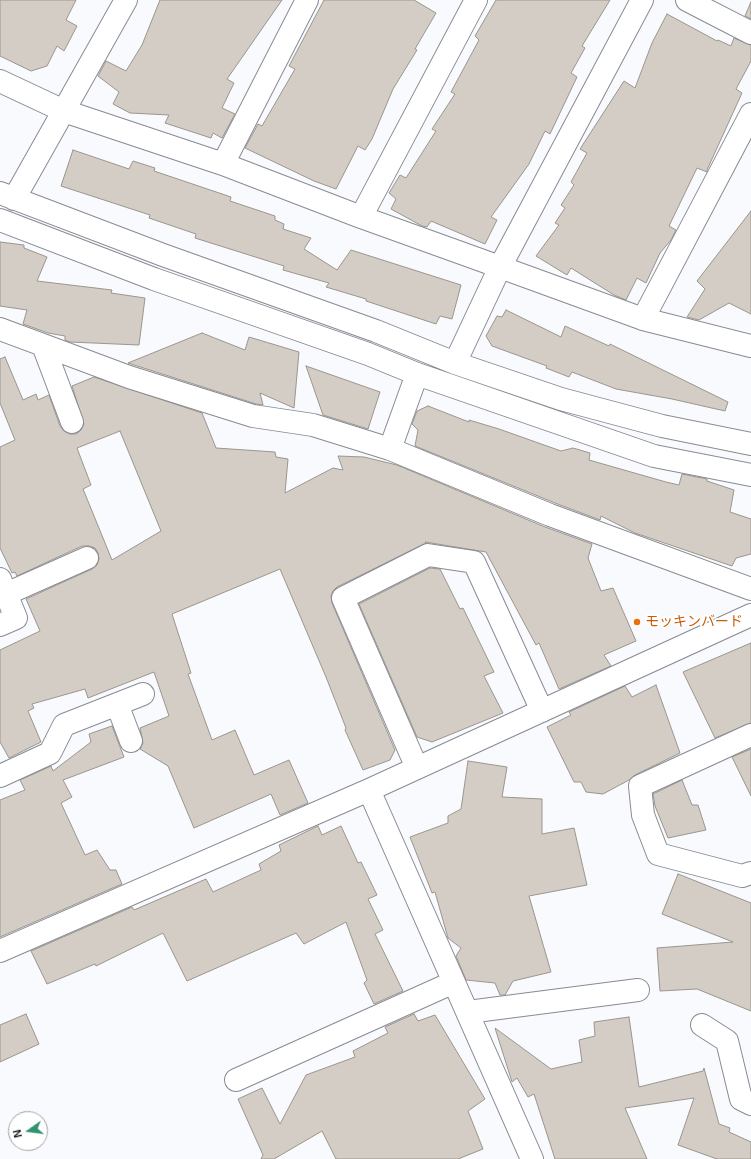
<!DOCTYPE html>
<html>
<head>
<meta charset="utf-8">
<style>
	body { margin:0 }
	#map { position:relative; width:751px; height:1159px; overflow:hidden; background:#f8fafe; font-family:Helvetica,sans-serif }
	canvas { display:block }
	.north { position:absolute; left:8px; top:1111px; width:40px; height:40px; box-sizing:border-box; background:#fff; border:1px solid #a3a3a4; border-radius:50%; rotate:256deg; font-size:11px; font-weight:700; line-height:16px; text-align:center; color:#18191c }
	.north::after { content:''; display:block; margin:auto; width:14px; height:18px; background:#32946e; clip-path:polygon(50% 0,100% 100%,50% 72%,0 100%) }
</style>
</head>
<body>
<div id="map">
<canvas width="751" height="1159"></canvas>
<div class="north">N</div>
</div>
<script>
const c = document.querySelector('canvas').getContext('2d');
c.lineJoin = 'round';
function paint(path, color) {
  c.fillStyle = color;
  c.fill(path, 'evenodd');
}
function toPath(rows) {
  const path = new Path2D();
  for (const r of rows) {
    path.moveTo(r[0], r[1]);
    for (let i = 2; i < r.length; i += 2) path.lineTo(r[i], r[i + 1]);
  }
  return path;
}
function stroke(path, color, width, dash) {
  c.strokeStyle = color;
  c.lineWidth = width;
  c.lineCap = dash ? 'butt' : 'round';
  c.setLineDash(dash || []);
  c.stroke(path);
}
function drawText(font, color, halo, rows, align = 'center') {
  c.font = font + ' Helvetica,"Noto Sans JP",sans-serif';
  c.lineWidth = 3.5;
  c.setLineDash([]);
  c.textBaseline = 'middle';
  c.strokeStyle = halo;
  c.fillStyle = color;
  for (const [text, x, y, turn = 0] of rows) {
    c.save();
    c.translate(x, y);
    c.rotate((+turn || 0) * Math.PI / 180);
    c.textAlign = isNaN(turn) ? turn : align;
    if (halo) c.strokeText(text, 0, 0);
    c.fillText(text, 0, 0);
    c.restore();
  }
}
const building = toPath([
	[0,0,76,0,66,20,77,26,64,51,57,46,47,66,31,71,0,56,0,0],
	[160,0,282,0,227,79,234,83,222,108,235,114,222,138,213,133,211,138,165,123,169,115,130,113,113,104,119,92,98,76,106,61,126,71,142,45,160,0],
	[324,0,414,0,436,13,415,49,417,50,393,89,372,139,365,150,358,146,336,189,314,181,245,148,258,124,262,126,295,69,289,66,324,0],
	[496,0,610,0,582,46,585,48,571,73,577,77,550,134,545,131,529,164,491,217,497,220,485,244,431,221,427,227,422,226,391,209,396,199,389,193,400,175,406,178,436,131,432,129,455,94,451,92,479,40,475,36,496,0],
	[751,2,751,19,745,16,751,2],
	[667,14,717,41,718,40,731,46,734,38,751,45,751,61,736,89,742,93,707,170,707,172,697,168,669,226,676,230,671,240,660,253,646,283,637,278,626,300,614,295,571,268,567,275,536,256,559,225,555,223,565,208,561,205,574,185,571,182,587,153,580,149,624,81,635,88,652,43,667,14],
	[73,150,129,169,133,161,155,168,154,171,231,197,230,201,275,216,275,220,284,224,283,229,311,238,304,249,337,270,351,250,461,285,452,319,440,316,436,324,366,301,366,299,326,287,329,283,283,270,284,266,195,238,196,234,149,218,150,215,61,186,73,150],
	[751,211,751,314,729,303,699,320,687,317,705,289,697,281,751,211],
	[0,242,24,245,24,248,47,257,37,281,112,290,111,293,145,298,139,345,70,342,65,340,65,336,48,333,23,324,27,310,0,306,0,242],
	[506,310,561,337,565,326,609,346,610,344,728,402,725,411,672,399,616,389,572,372,569,377,546,368,547,366,492,346,486,336,497,316,502,317,506,310],
	[202,333,245,350,249,337,299,352,294,408,260,393,263,405,256,404,128,363,202,333],
	[5,357,23,400,36,394,38,400,49,395,60,426,64,431,70,434,76,434,81,430,84,424,72,386,94,377,202,413,216,448,275,452,276,457,288,459,285,493,333,468,343,470,338,456,364,457,397,465,545,527,592,544,588,558,601,591,613,588,636,641,604,655,611,666,559,689,539,643,536,645,486,552,425,542,426,543,337,587,333,591,331,596,332,603,395,750,390,760,363,770,345,730,346,728,326,677,280,569,172,614,191,673,188,674,212,740,235,730,254,775,289,760,308,803,280,815,271,794,194,828,168,766,140,749,143,743,140,728,169,716,154,672,88,698,85,689,32,704,34,708,28,711,41,742,9,758,0,742,0,650,40,631,26,599,92,569,97,565,99,559,98,553,95,548,89,546,82,546,17,576,15,572,12,573,0,548,0,447,15,440,0,403,0,359,5,357],
	[120,431,161,531,112,560,83,489,91,485,77,448,120,431],
	[306,366,380,392,368,429,323,415,306,366],
	[428,406,469,422,469,420,499,429,561,451,573,448,590,453,589,460,666,482,679,485,682,474,707,479,707,481,734,490,730,512,751,519,751,554,736,558,732,566,635,533,601,516,600,520,555,503,415,446,418,430,412,424,417,411,428,406],
	[430,568,440,569,460,609,463,608,494,672,484,676,503,713,432,742,417,737,359,604,430,568],
	[751,643,751,723,715,738,683,672,751,643],
	[656,685,680,753,635,775,629,780,603,794,586,792,581,782,574,782,547,727,571,715,569,712,625,686,632,697,656,685],
	[112,726,124,757,63,780,72,797,61,803,85,855,97,850,110,870,116,870,122,884,0,937,0,800,25,790,20,780,51,766,53,771,91,742,89,734,112,726],
	[751,749,751,796,732,757,751,749],
	[468,761,507,767,502,797,542,799,542,834,574,828,587,885,529,896,551,972,513,981,505,995,500,995,495,983,466,980,456,956,461,948,448,938,435,892,432,893,410,837,448,823,448,816,461,809,468,761],
	[682,780,692,805,698,805,706,830,668,838,655,806,653,794,682,780],
	[318,826,322,835,341,826,358,863,361,862,377,895,368,899,383,930,375,934,403,991,374,1004,364,983,367,980,346,922,304,944,296,933,187,981,163,933,96,966,95,964,47,984,31,951,132,907,134,910,206,879,213,892,261,870,259,864,281,851,279,845,318,826],
	[678,874,751,903,751,1011,697,989,660,991,657,948,733,942,662,914,678,874],
	[26,1014,39,1044,0,1062,0,1025,26,1014],
	[414,1014,418,1021,435,1015,485,1099,468,1111,483,1149,458,1159,336,1159,322,1131,274,1159,261,1159,263,1155,238,1099,262,1088,280,1124,306,1075,355,1057,353,1051,388,1033,385,1027,414,1014],
	[629,1017,639,1087,703,1071,704,1068,719,1124,730,1128,729,1132,751,1142,751,1159,717,1159,678,1145,694,1098,625,1108,647,1159,555,1159,534,1094,528,1097,517,1078,512,1082,495,1028,551,1069,582,1062,579,1040,595,1036,594,1022,629,1017]
]);
paint(building, '#d3cdc5');
stroke(building, '#9b958d', 1);
const minor = toPath([
	[687,0,751,33],
	[0,81,64,111,223,164,307,0],
	[223,164,361,217,476,0],
	[0,193,163,255,376,331,455,363,561,399,662,426,751,444],
	[14,199,126,0],
	[361,217,500,267,642,0],
	[0,220,154,279,368,354,417,374,654,456,751,475],
	[643,319,751,346],
	[0,329,129,377,253,416,313,425,390,449,550,515,751,589],
	[43,345,72,422],
	[455,363,500,267,643,319,751,114],
	[390,449,417,374],
	[0,579,16,618,0,625],
	[6,594,87,558],
	[117,704,131,741],
	[751,735,640,786,643,815,658,854,742,876,751,873],
	[417,768,343,598,428,555,474,562,542,711],
	[0,776,50,753,64,725,143,694],
	[369,790,532,1159],
	[0,951,369,790,751,615],
	[468,1012,638,990],
	[702,1025,727,1041,741,1099,751,1104],
	[236,1080,454,982]
]);
stroke(minor, '#888b93', 24);
stroke(minor, '#fff', 22);
for (const [x, y, r, color] of [
	[637,622,4,"#e8710a"]
]) {
  const dot = new Path2D();
  dot.arc(x, y, r, 0, 2 * Math.PI);
  c.fillStyle = color;
  c.fill(dot);
  stroke(dot, '#fff', 1.5);
}
drawText('14px', '#c56008', '#fff', [
	["モッキンバード",645,622]
], 'left');
</script>
</body>
</html>
